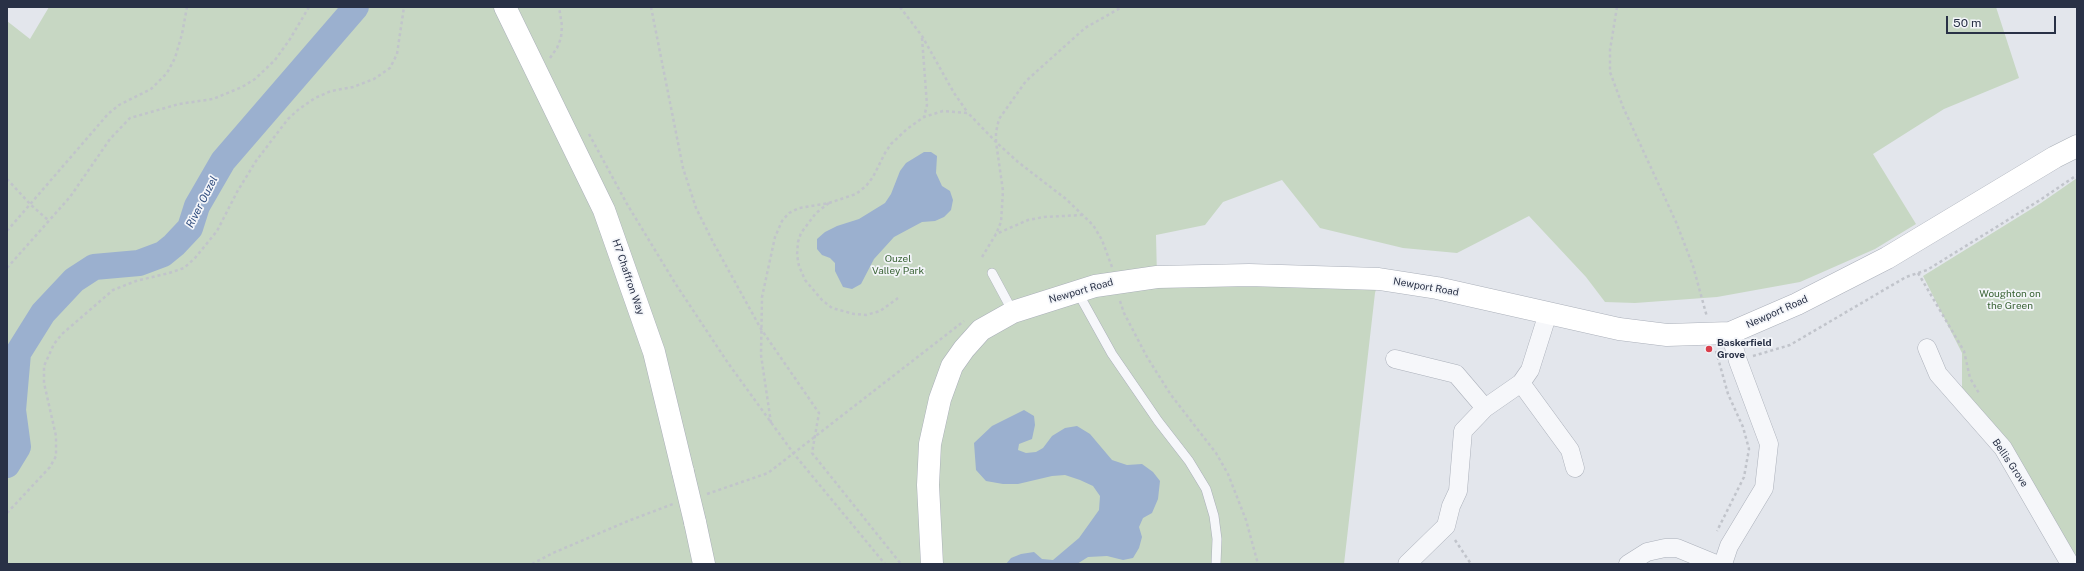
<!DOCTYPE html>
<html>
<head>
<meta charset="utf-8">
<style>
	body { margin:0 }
	#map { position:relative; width:2084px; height:571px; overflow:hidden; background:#e3e6ec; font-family:"Public Sans",sans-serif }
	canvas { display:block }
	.frame { position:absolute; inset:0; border:8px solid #293146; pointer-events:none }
	.scale { position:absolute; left:1946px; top:16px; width:110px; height:18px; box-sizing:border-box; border:2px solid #293146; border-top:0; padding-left:5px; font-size:12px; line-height:14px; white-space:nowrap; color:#293146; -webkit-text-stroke:3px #f3f5f9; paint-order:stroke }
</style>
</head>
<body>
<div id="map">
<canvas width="2084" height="571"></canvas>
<div class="frame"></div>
<div class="scale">50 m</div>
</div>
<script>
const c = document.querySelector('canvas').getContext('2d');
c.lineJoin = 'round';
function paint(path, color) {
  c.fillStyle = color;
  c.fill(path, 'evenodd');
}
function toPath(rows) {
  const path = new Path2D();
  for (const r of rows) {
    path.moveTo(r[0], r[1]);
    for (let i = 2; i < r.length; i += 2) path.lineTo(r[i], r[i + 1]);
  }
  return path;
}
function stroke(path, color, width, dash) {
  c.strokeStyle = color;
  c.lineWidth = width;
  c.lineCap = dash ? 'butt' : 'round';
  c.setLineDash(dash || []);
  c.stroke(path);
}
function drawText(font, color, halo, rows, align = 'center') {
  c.font = font + ' "Public Sans",sans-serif';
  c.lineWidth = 3.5;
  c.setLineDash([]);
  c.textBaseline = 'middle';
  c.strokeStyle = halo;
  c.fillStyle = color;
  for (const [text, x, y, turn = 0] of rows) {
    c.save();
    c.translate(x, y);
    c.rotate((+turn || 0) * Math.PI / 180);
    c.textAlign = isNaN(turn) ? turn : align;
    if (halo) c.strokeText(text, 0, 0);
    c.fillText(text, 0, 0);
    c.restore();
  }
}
paint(toPath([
	[49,7,1996,7,2019,78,1944,109,1873,154,1916,224,1875,249,1800,282,1717,297,1635,303,1605,302,1586,277,1529,216,1457,253,1403,248,1320,228,1282,180,1223,202,1205,225,1156,235,1157,277,1379,279,1375,293,1344,564,7,564,7,21,30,39],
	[2077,178,2077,559,1962,398,1962,353,1923,276,2041,203]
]), '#c7d7c3');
paint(toPath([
	[924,152,931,152,937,156,936,173,942,186,950,191,953,200,951,210,944,217,935,221,922,222,894,237,874,259,861,284,852,289,843,287,835,271,835,263,830,258,822,255,817,249,817,239,825,232,837,226,859,219,885,203,891,194,900,171,906,163],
	[1024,410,1034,416,1035,425,1032,439,1019,444,1018,450,1026,453,1036,452,1043,448,1052,436,1065,428,1077,426,1090,434,1112,460,1127,465,1142,464,1153,472,1160,481,1158,499,1152,513,1143,518,1139,527,1142,537,1139,548,1133,558,1123,560,1107,556,1088,557,1077,564,1006,564,1011,558,1021,554,1034,552,1042,559,1053,560,1079,538,1099,510,1100,496,1093,486,1080,480,1065,475,1052,476,1018,484,1003,484,986,481,976,470,974,443,992,426]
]), '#9bb0cf');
stroke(toPath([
	[7,465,18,447,13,410,18,353,43,313,74,280,94,267,139,263,163,254,174,245,190,228,197,206,223,161,356,7]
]), '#9bb0cf', 26);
const lane = toPath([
	[992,273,1013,312],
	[1077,291,1112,354,1158,421,1189,461,1206,489,1214,516,1217,539,1216,564]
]);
const street = toPath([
	[1927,348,1938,374,2003,448,2070,564],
	[1395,359,1456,374,1485,408],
	[1521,383,1570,450,1575,468],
	[1407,564,1446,526,1451,506,1458,491,1463,431,1485,408,1521,383,1530,370,1548,313],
	[1628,564,1647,552,1665,548,1677,548,1716,564],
	[1723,564,1729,546,1764,488,1769,444,1738,361,1730,333]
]);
const secondary = toPath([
	[505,7,604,210,654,352,683,472],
	[695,522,704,564],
	[932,564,928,485,930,444,940,399,952,366,964,349,981,330,1013,312,1095,286,1157,277,1249,275,1379,279,1437,288,1619,329,1667,335,1730,333,1797,304,1887,258,2055,157,2077,146]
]);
stroke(lane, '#abb0ba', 10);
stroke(street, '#abb0ba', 19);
stroke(secondary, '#abb0ba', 23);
stroke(toPath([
	[651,7,683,168,696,208,714,244,761,329,819,413,812,453,901,564],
	[900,7,922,36,954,93,968,113],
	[1617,7,1610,50,1610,72,1623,107,1676,222,1693,266,1707,317],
	[922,38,927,105,924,117],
	[550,58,557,48,561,38,562,26,559,7],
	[589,134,627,204,675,283,728,363,794,454,885,564],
	[7,179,31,205,48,220],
	[829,203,856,194,866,186,873,177,885,153,891,144,907,129,924,117,943,111,968,113,996,142,1003,191,1001,222,996,234],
	[7,231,108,114,119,105,151,89,167,73,175,58,182,34,187,7],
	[982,257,996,234,1028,220,1044,217,1082,215],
	[1112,267,1102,240,1093,225,1066,199,1018,162,996,142,996,132,999,119,1026,81,1085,28,1122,7],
	[7,268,70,197,110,139,130,118,179,104,213,99,242,87,255,79,275,60,290,39,309,7],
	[1918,273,1964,351,1970,378,1980,395],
	[1120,301,1124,313,1147,357,1171,395,1216,453,1228,474,1246,520,1258,564],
	[1716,351,1728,394,1743,427,1749,449,1744,477,1717,531],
	[1753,356,1790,345,1906,277,1927,270,2040,200,2077,175],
	[771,423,761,355,762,297,775,237,782,221,789,213,799,208,829,203,816,213,801,233,798,242,797,255,799,266,805,280,822,300,832,308,854,314,866,315,880,311,898,298],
	[707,494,768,473,964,321],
	[7,513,50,467,56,456,56,436,44,383,44,366,54,344,62,334,113,290,136,281,169,273,184,268,195,258,217,231,237,192,256,161,288,119,299,109,315,98,331,91,353,87,374,79,390,68,397,54,404,7],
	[1455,540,1471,564],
	[532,564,553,553,628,521,673,504]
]), '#c1c4cb', 2.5, [3, 3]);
stroke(lane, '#f6f7fa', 9);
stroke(street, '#f6f7fa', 18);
stroke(secondary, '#fff', 22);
const secondaryBridge = toPath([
	[683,472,695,522]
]);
stroke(secondaryBridge, '#abb0ba', 23, []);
stroke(secondaryBridge, '#fff', 22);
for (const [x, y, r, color] of [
	[1709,349,4,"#da3e4b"]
]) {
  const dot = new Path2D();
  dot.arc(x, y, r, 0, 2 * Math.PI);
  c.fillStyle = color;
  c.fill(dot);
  stroke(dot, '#f3f5f9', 1.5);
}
drawText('10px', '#3a6335', '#f3f5f9', [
	["Ouzel",898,259],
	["Valley Park",898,271],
	["Woughton on",2010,294],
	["the Green",2010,306]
]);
drawText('10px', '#293146', '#f3f5f9', [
	["H7 Chaffron Way",628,277,71],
	["Newport Road",1426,287,10],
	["Newport Road",1081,291,-16],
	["Newport Road",1777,312,-24],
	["Bellis Grove",2010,463,56]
]);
drawText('bold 10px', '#293146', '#f3f5f9', [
	["Baskerfield",1717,343],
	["Grove",1717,355]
], 'left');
drawText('italic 11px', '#2f4c7e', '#f3f5f9', [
	["River Ouzel",202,202,-63]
]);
</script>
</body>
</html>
